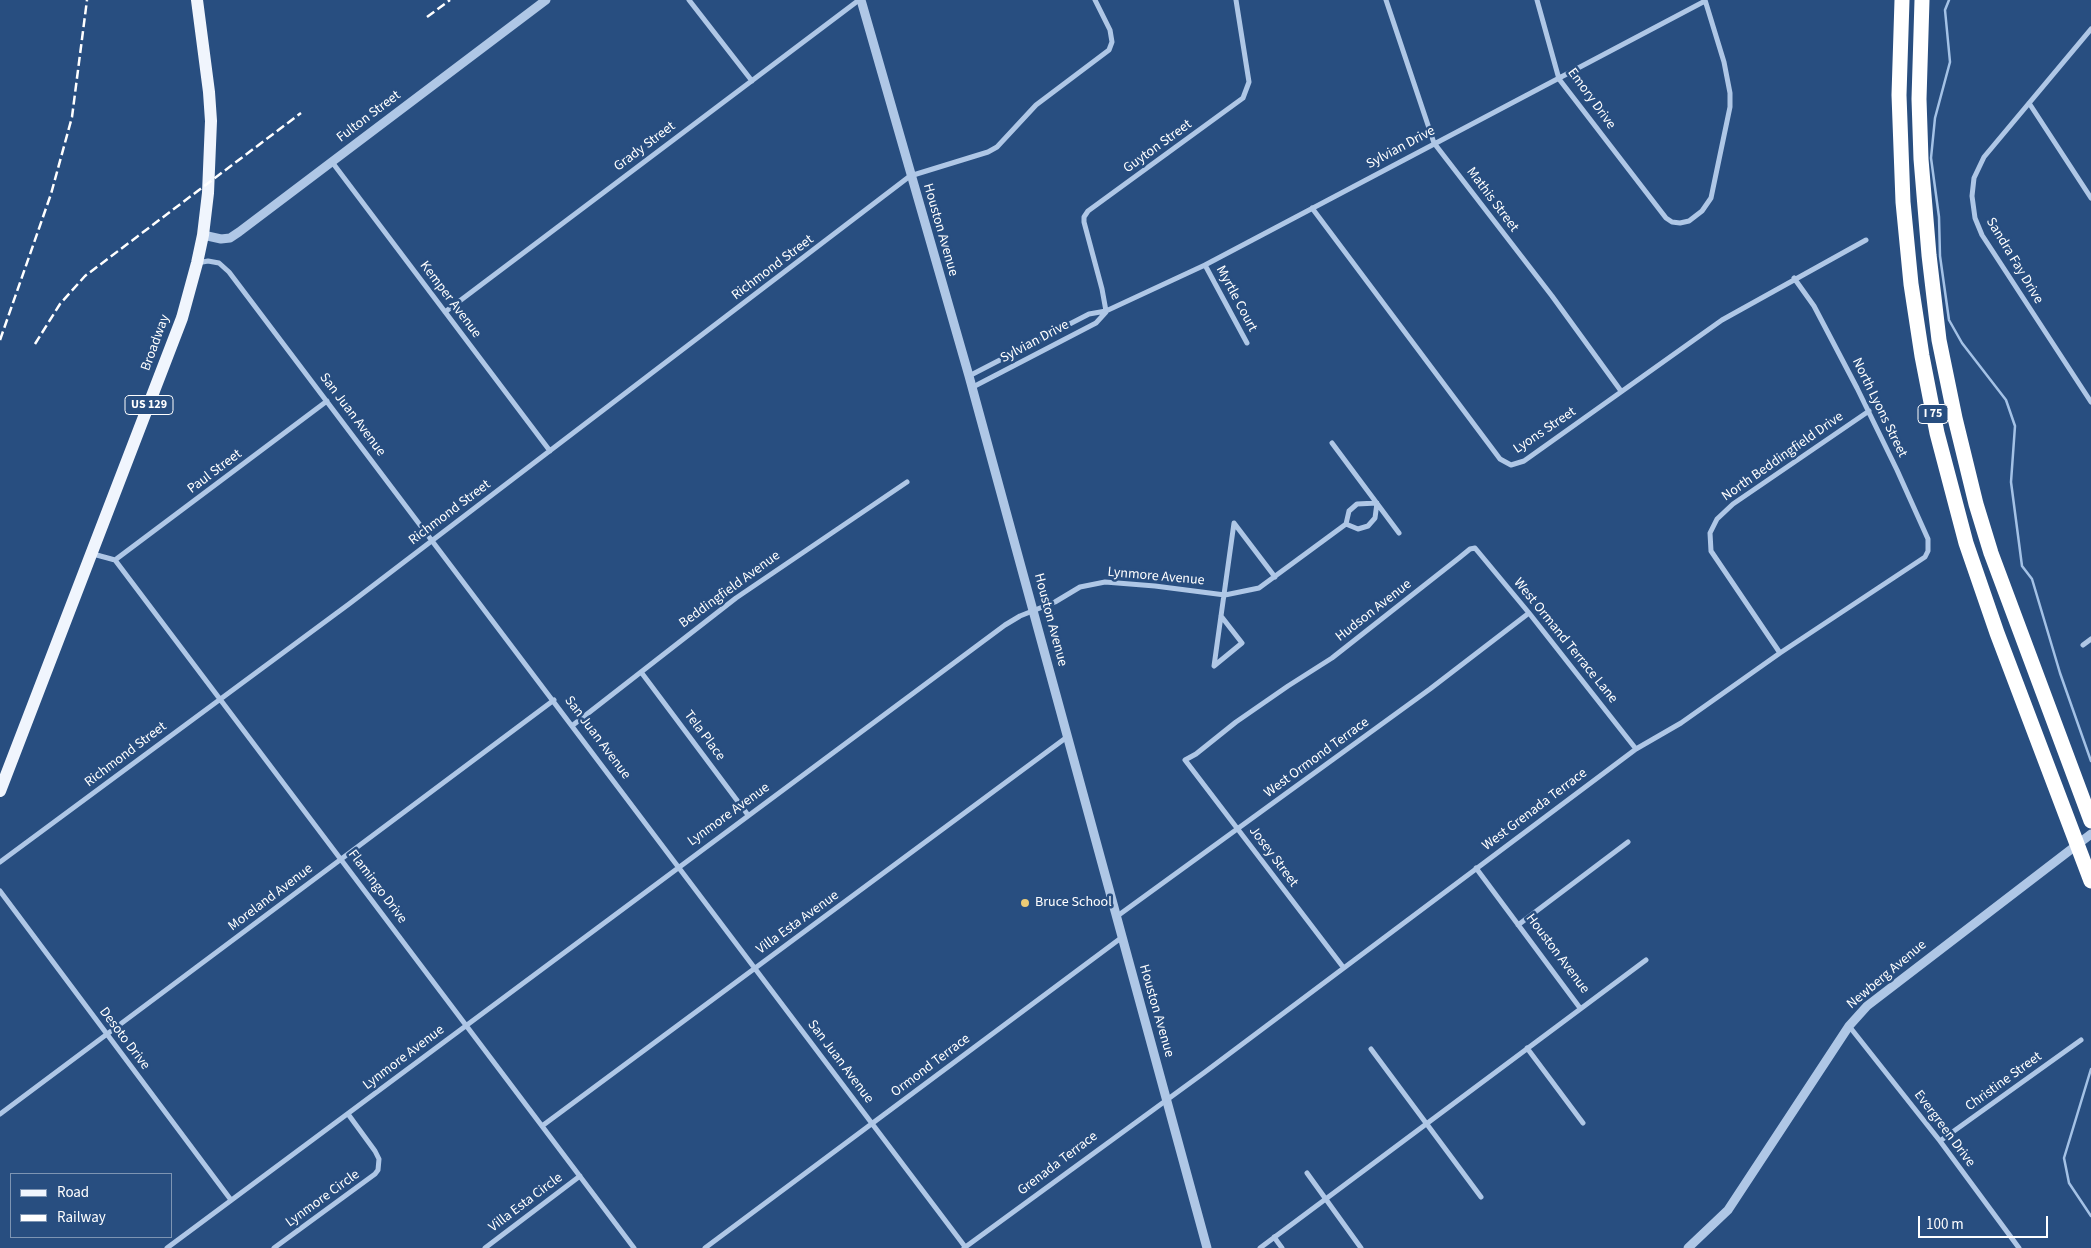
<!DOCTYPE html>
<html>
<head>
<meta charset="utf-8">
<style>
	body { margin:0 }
	#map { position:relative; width:2091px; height:1248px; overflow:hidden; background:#284e80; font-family:"Source Sans 3",sans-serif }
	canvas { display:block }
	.legend { position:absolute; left:10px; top:1173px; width:162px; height:65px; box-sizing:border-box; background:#284e80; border:1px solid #7e95b3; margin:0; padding:6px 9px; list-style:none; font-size:15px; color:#fff }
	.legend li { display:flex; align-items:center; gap:10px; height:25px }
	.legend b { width:25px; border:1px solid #7e95b3 }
	.scale { position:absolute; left:1918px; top:1216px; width:130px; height:22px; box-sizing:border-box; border:2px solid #fff; border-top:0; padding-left:6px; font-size:15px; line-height:18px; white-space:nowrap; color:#fff; -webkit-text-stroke:4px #284e80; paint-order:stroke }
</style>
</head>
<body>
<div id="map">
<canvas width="2091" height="1248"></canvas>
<ul class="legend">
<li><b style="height:6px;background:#f0f5fd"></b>Road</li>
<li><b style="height:6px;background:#fff"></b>Railway</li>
</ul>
<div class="scale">100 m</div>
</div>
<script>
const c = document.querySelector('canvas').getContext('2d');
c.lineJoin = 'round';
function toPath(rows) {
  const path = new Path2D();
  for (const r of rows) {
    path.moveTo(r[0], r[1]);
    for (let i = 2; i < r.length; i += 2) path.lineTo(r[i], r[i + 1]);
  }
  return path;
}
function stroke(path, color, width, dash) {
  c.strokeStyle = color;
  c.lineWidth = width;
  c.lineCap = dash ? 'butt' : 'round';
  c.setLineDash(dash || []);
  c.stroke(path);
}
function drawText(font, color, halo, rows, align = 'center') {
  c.font = font + ' "Source Sans 3",sans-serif';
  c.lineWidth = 5;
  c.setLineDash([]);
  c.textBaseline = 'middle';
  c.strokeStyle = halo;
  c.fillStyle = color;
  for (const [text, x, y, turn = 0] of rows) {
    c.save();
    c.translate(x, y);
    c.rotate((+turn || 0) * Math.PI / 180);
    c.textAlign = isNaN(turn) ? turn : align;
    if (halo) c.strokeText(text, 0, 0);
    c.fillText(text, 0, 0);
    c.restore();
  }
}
stroke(toPath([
	[1949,0,1945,10,1950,62,1935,118,1931,158,1939,217,1940,256,1949,320,1962,343,2006,400,2015,426,2011,482,2022,566,2032,579,2060,673,2091,761],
	[2091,1069,2064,1158,2069,1183,2091,1216]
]), '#a4c2e6', 2.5);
stroke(toPath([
	[689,0,752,81],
	[1386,0,1434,143,1552,296,1621,391],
	[1537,0,1559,79,1666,218,1672,222,1680,223,1689,221,1702,211,1711,198,1730,107,1730,93,1724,62,1705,0],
	[2091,29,1984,157,1974,178,1972,196,1975,218,1982,235,2091,402],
	[2029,103,2091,198],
	[332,162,550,451],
	[1312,208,1500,459,1511,465,1524,461,1722,320,1866,240],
	[197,263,208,261,219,263,229,272,966,1248],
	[1205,265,1247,343],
	[1106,311,1102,289,1084,222,1084,217,1088,211,1243,98,1249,82,1236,0],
	[445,312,859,0],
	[969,376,1089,314,1106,311,1205,265,1705,1],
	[971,388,1096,323,1106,312],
	[1332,443,1399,533],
	[93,554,115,560,634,1248],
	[115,560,327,401],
	[1221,616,1242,643,1214,666,1234,523,1275,577],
	[2083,645,2091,639],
	[1780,653,1711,551,1710,533,1717,519,1733,504,1869,411],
	[641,672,748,815],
	[573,725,736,598,907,482],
	[0,862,349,604,910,176,988,152,997,147,1036,105,1109,50,1112,42,1110,30,1095,0],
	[1476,868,1580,1008],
	[0,891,231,1200],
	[1116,917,1430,689,1529,613],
	[1518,925,1628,842],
	[1343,967,1185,760,1196,754,1236,722,1288,686,1332,658,1459,558,1470,549,1475,548,1529,613,1636,749],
	[1849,1026,1940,1141,2019,1248],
	[1527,1048,1583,1123],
	[1371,1049,1481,1197],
	[0,1114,554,700],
	[542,1126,1067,737],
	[1940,1141,2081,1040],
	[1307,1173,1361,1248],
	[1274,1237,1282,1248],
	[167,1248,1005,625,1020,616,1055,602,1080,587,1105,582,1155,586,1225,595,1259,588,1346,524,1349,511,1357,504,1377,503,1375,518,1368,526,1358,529,1346,524],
	[274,1248,375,1174,378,1170,379,1159,375,1151,348,1114],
	[485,1248,580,1176],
	[705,1248,1121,938],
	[964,1248,1205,1072,1636,749,1681,723,1780,653,1925,557,1928,551,1928,539,1897,470,1857,388,1814,306,1794,278],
	[1260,1248,1646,960]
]), '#afc7e6', 5);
stroke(toPath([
	[861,0,969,376,1207,1248],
	[203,235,221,239,230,238,239,232,546,0],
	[1688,1248,1728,1210,1849,1026,1867,1006,2091,834]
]), '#afc7e6', 9);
stroke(toPath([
	[0,791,182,318,197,263,203,235,208,193,211,121,209,92,197,0]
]), '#f0f5fd', 12);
stroke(toPath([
	[1902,0,1899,95,1903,202,1911,284,1922,356,1937,433,1966,543,1997,633,2091,881],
	[1922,0,1919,99,1921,159,1929,255,1939,340,1955,418,1976,504,1991,553,2091,821]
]), '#fff', 15);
stroke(toPath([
	[427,17,450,0],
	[0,340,51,194,72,117,87,0],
	[35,344,60,304,85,276,301,113]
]), '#fff', 2.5, [9, 4]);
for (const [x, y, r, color] of [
	[1025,903,5,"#edcc76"]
]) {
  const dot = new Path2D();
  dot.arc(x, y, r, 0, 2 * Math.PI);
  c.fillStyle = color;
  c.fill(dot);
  stroke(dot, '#284e80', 2);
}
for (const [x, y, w] of [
	[149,405,48],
	[1933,414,30]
]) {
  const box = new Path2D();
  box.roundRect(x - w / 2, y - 9.5, w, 19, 4);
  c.fillStyle = '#284e80';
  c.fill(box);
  stroke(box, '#fff', 1);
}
drawText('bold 12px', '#fff', null, [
	["US 129",149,405],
	["I 75",1933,414]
]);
drawText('14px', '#fff', '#284e80', [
	["Emory Drive",1591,99,54],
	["Fulton Street",369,117,-37],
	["Grady Street",645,147,-37],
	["Guyton Street",1158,147,-36],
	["Sylvian Drive",1401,148,-28],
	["Mathis Street",1492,200,53],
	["Houston Avenue",940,230,74],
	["Sandra Fay Drive",2014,261,59],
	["Richmond Street",773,268,-37],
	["Myrtle Court",1236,299,62],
	["Kemper Avenue",450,300,53],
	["Sylvian Drive",1035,342,-28],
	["Broadway",156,343,-70],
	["North Lyons Street",1879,408,64],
	["San Juan Avenue",352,415,53],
	["Lyons Street",1545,431,-34],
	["North Beddingfield Drive",1783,457,-35],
	["Paul Street",215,472,-37],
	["Richmond Street",450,513,-37],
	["Lynmore Avenue",1156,577,5],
	["Beddingfield Avenue",730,590,-36],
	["Hudson Avenue",1374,611,-38],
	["Houston Avenue",1050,620,75],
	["West Ormand Terrace Lane",1565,641,51],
	["Tela Place",704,736,53],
	["San Juan Avenue",597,738,53],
	["Richmond Street",126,755,-37],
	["West Ormond Terrace",1317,758,-36],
	["West Grenada Terrace",1535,810,-37],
	["Lynmore Avenue",729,815,-36],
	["Josey Street",1273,857,53],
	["Flamingo Drive",377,887,53],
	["Moreland Avenue",271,898,-37],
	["Villa Esta Avenue",798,923,-36],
	["Houston Avenue",1557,954,53],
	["Newberg Avenue",1887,975,-40],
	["Houston Avenue",1156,1011,74],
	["Desoto Drive",124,1039,53],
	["Lynmore Avenue",404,1058,-37],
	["San Juan Avenue",840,1062,53],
	["Ormond Terrace",931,1066,-37],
	["Christine Street",2004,1082,-36],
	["Evergreen Drive",1944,1129,53],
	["Grenada Terrace",1058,1164,-37],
	["Lynmore Circle",323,1199,-36],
	["Villa Esta Circle",526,1203,-37]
]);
drawText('14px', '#fff', '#284e80', [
	["Bruce School",1035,903]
], 'left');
</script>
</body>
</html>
